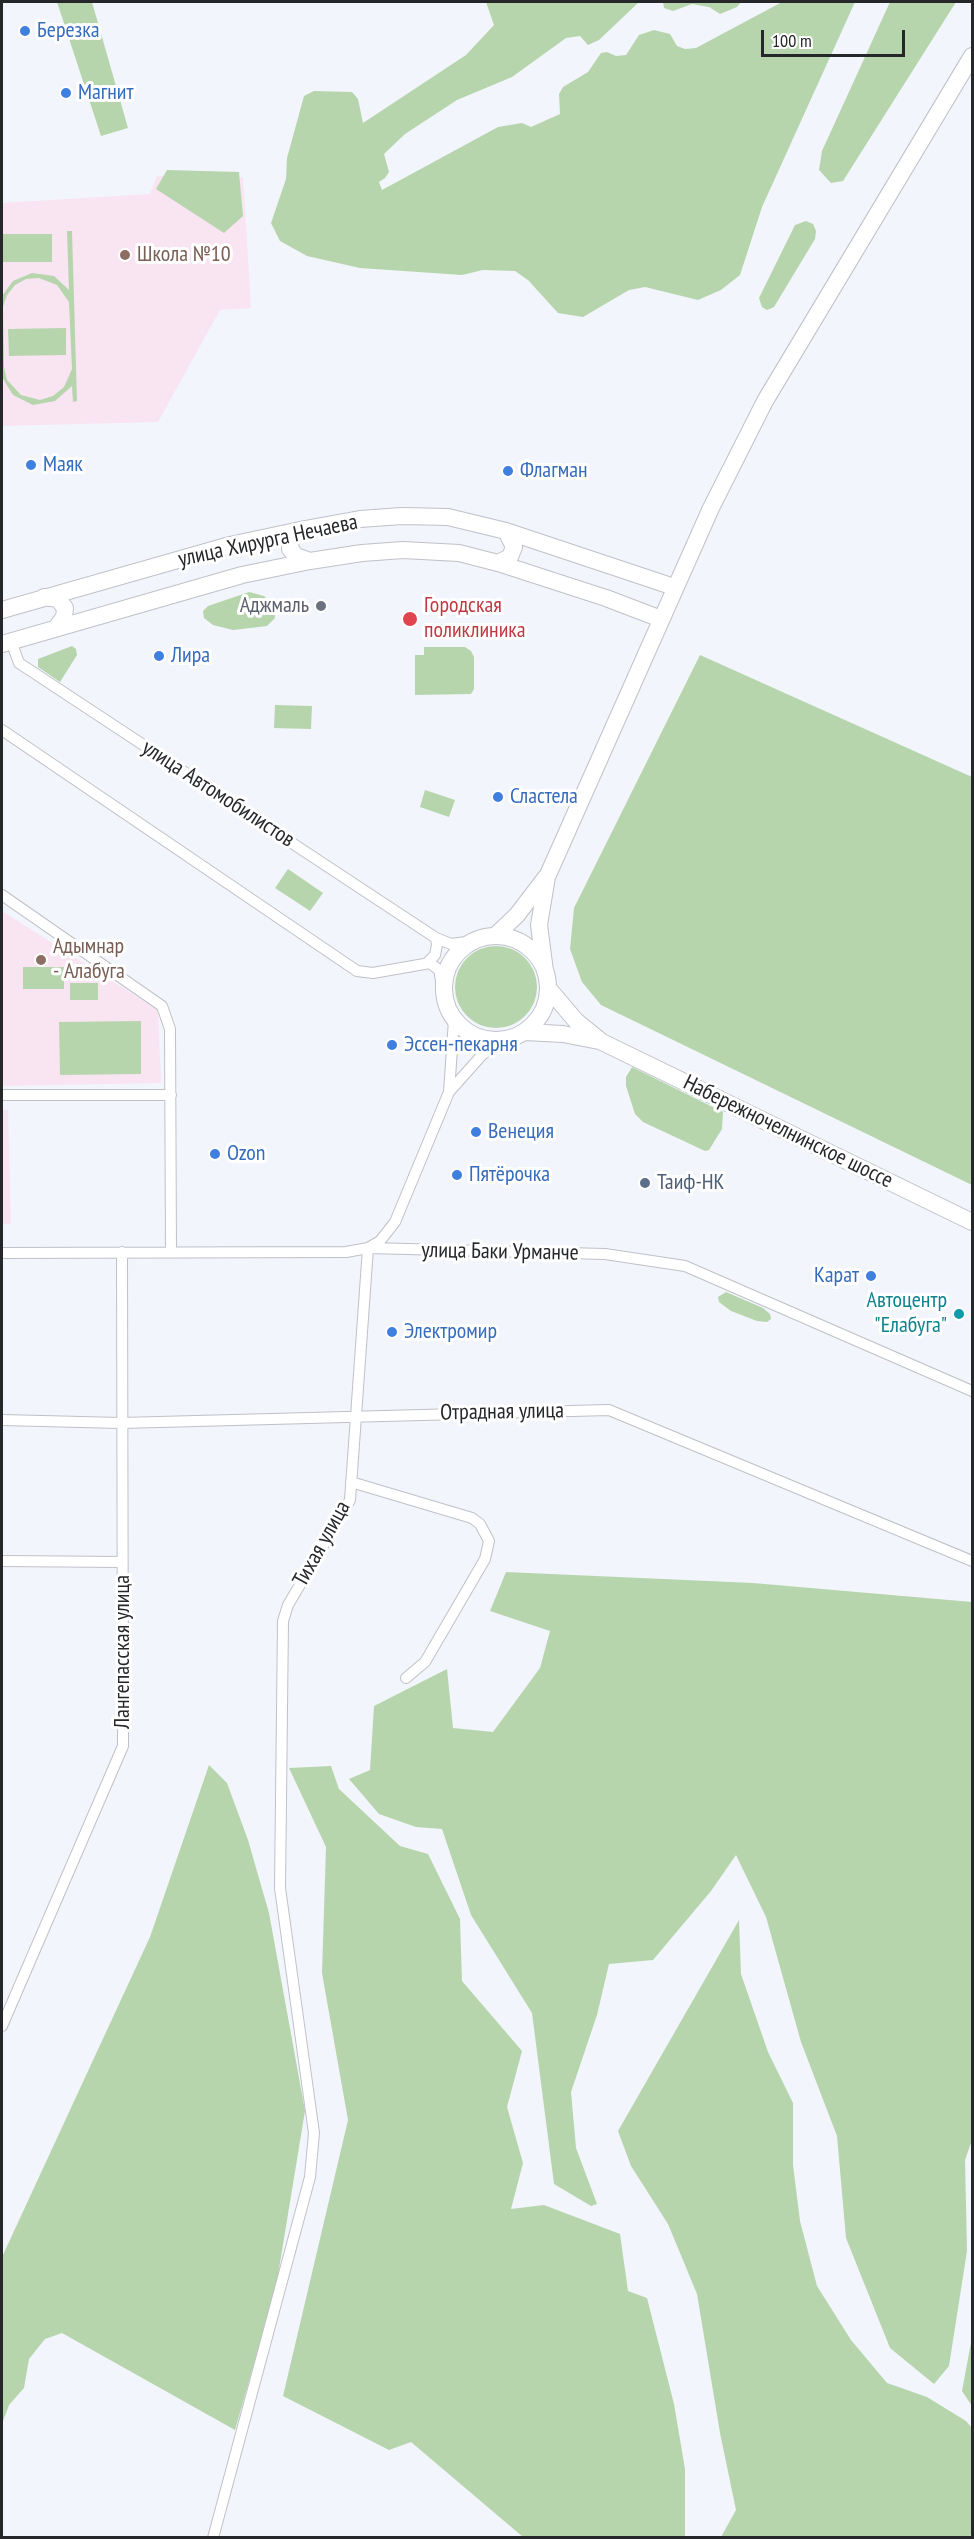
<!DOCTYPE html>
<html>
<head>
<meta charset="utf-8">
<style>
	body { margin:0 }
	#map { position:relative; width:974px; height:2539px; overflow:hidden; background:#f2f5fb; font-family:"PT Sans Narrow",sans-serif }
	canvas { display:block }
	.frame { position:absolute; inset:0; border:3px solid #26272a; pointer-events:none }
	.scale { position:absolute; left:761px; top:30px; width:144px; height:27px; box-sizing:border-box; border:3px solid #26272a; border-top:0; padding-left:8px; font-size:18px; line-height:21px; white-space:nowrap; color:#26272a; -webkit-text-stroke:4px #fff; paint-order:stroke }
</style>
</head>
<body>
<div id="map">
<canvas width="974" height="2539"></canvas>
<div class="frame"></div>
<div class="scale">100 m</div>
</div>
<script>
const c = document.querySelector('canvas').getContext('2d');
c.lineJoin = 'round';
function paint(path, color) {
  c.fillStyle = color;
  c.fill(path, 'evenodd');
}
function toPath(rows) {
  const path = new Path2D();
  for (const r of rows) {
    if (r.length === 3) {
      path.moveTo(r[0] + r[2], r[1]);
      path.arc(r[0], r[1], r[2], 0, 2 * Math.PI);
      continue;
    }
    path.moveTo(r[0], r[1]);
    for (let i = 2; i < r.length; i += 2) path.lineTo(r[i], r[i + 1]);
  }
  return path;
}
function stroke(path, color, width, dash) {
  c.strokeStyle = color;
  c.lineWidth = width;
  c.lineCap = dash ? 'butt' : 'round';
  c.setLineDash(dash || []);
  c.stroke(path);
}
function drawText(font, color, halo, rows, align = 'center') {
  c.font = font + ' "PT Sans Narrow",sans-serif';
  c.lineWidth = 6;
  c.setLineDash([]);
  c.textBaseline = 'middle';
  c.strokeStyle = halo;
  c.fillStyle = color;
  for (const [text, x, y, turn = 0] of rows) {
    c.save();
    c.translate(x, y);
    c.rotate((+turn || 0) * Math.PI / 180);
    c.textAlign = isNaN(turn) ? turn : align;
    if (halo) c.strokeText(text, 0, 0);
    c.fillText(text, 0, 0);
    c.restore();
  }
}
paint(toPath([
	[157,176,243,177,251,308,220,310,158,422,2,426,2,203,150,194],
	[2,911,158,1010,161,1083,2,1086],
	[2,1110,8,1110,11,1224,2,1224]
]), '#f9e4f2');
paint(toPath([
	[57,2,92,2,128,128,101,136],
	[486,2,639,2,599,40,588,45,580,36,566,38,512,77,457,100,405,134,384,154,389,172,385,178,379,182,382,190,498,127,522,123,531,127,560,114,559,94,563,87,588,72,601,53,607,52,616,56,626,55,639,35,654,30,670,34,677,46,685,49,696,48,782,2,855,2,762,207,740,275,721,290,698,300,645,287,629,290,583,317,558,313,528,280,515,271,483,270,462,275,360,268,307,256,280,241,271,223,286,179,287,158,304,96,314,91,352,92,358,99,363,123,466,55,494,25],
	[663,2,741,2,737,7,720,14,709,7,692,4,673,11,664,8],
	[890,2,956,2,843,181,831,183,819,170,822,151],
	[167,170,239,172,243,216,224,233,156,189],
	[806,221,813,224,816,231,815,239,774,307,767,310,762,307,759,298,795,225],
	[67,231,72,231,77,401,73,402,72,386,55,401,33,405,13,395,2,377,2,296,13,281,32,273,54,276,69,290],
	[39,278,57,285,69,302,72,369,64,387,53,396,40,400,21,395,7,380,4,367,3,307,7,295,15,285,26,279],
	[2,234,52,234,52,262,2,262],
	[66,328,66,355,9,356,8,329],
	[249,592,264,596,273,604,275,618,267,626,233,630,213,625,204,618,203,611,208,606],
	[72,646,76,649,77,655,60,682,38,667,38,659],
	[424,647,465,647,471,651,474,657,474,689,471,694,415,695,415,655,424,655],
	[700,655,972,777,972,1185,601,1005,582,982,570,949,574,908],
	[275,705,312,706,311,729,274,728],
	[425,790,455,800,449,817,420,807],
	[288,869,323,893,310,911,275,888],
	[496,987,41],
	[23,967,64,967,64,989,23,989],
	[70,983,98,983,98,1000,70,1000],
	[141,1021,141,1074,60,1075,59,1022],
	[632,1067,723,1112,722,1129,709,1150,705,1151,643,1122,635,1114,626,1086,626,1077],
	[726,1292,763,1308,770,1314,771,1319,767,1322,757,1321,731,1311,719,1302,718,1297],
	[506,1572,753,1583,972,1602,972,2140,965,2160,967,2251,949,2366,934,2384,890,2348,846,2238,837,2136,801,2042,766,1917,736,1855,711,1891,653,1960,609,1964,597,2015,571,2092,576,2148,597,2204,591,2206,554,2184,532,2013,471,1915,442,1829,416,1827,379,1814,349,1779,370,1770,374,1706,447,1669,453,1728,493,1732,540,1668,550,1631,490,1611],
	[209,1765,227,1783,248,1840,269,1913,305,2111,276,2287,235,2430,62,2333,45,2339,29,2359,24,2388,9,2405,2,2424,2,2257,150,1937],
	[331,1766,339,1789,400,1846,428,1854,460,1919,462,1981,522,2051,507,2107,523,2163,511,2209,544,2205,620,2234,628,2291,647,2298,674,2404,685,2469,685,2537,523,2537,411,2442,389,2450,283,2396,348,2120,322,1973,326,1847,289,1768],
	[739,1920,741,1974,768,2052,793,2103,793,2165,800,2221,817,2286,851,2340,887,2383,927,2397,966,2421,972,2428,972,2531,970,2537,721,2537,736,2510,720,2433,697,2294,668,2224,631,2166,618,2131],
	[972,2337,972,2406,962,2391]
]), '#b6d5ad');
const street = toPath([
	[11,641,19,663,436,938,451,944,474,941],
	[2,730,357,971,373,973,430,963,439,970,444,996],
	[2,895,162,1006,170,1029,171,1253],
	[427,963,435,955,437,945,436,938],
	[449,1092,482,1055,500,1041],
	[2,1095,171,1095],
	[2,1253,346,1252,368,1248,605,1254,685,1266,972,1391],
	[2,1420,121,1423,609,1410,972,1561],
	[351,1482,472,1518,480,1524,489,1541,485,1559,425,1662,406,1678],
	[2,1561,122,1562],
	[2,2026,123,1746,122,1252],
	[213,2538,310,2177,314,2133,280,1888,283,1621,288,1605,350,1500,368,1248,380,1241,395,1222,449,1092,454,1020]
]);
const secondary = toPath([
	[305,529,291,538,290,549,296,556,310,561],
	[498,563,510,557,514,547,506,531],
	[44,597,58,599,65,608,64,617,56,628],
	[2,610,230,545,305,529,360,519,402,516,448,517,506,531,674,587],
	[2,644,242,575,310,561,362,553,403,550,459,553,498,563,606,598,661,619],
	[495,936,517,915,546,877],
	[496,988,52],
	[545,971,539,925,547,877,711,508,765,401,972,56],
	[548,988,576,1021,602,1042,972,1222],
	[525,1032,563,1034,599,1041]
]);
stroke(street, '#bfc1c8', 12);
stroke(secondary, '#bfc1c8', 18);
stroke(street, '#fff', 10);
stroke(secondary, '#fff', 16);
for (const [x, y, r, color] of [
	[25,31,6,"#3f7fe0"],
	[66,93,6,"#3f7fe0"],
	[125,255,6,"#8d6e63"],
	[31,465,6,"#3f7fe0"],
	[508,471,6,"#3f7fe0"],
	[321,606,6,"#6b7280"],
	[410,619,8,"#e0444e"],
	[159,656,6,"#3f7fe0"],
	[498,797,6,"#3f7fe0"],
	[41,960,6,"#8d6e63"],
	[392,1045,6,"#3f7fe0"],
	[476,1132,6,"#3f7fe0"],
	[215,1154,6,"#3f7fe0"],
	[457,1175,6,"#3f7fe0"],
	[645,1183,6,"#5c6f8a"],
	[871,1276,6,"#3f7fe0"],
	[959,1314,6,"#0f9aa8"],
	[392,1332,6,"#3f7fe0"]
]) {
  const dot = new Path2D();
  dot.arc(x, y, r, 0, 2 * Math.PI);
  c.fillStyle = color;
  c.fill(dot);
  stroke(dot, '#fff', 2);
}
drawText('22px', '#366cbe', '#fff', [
	["Березка",37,31],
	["Магнит",78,93],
	["Маяк",43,465],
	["Флагман",520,471],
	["Лира",171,656],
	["Сластела",510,797],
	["Эссен-пекарня",404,1045],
	["Венеция",488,1132],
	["Ozon",227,1154],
	["Пятёрочка",469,1175],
	["Карат",859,1276,"right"],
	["Электромир",404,1332]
], 'left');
drawText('22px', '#785e54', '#fff', [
	["Школа №10",137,255],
	["Адымнар",53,947],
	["- Алабуга",53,972]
], 'left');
drawText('22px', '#26272a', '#fff', [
	["улица Хирурга Нечаева",268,541,-12],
	["улица Автомобилистов",218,794,33],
	["Набережночелнинское шоссе",788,1132,26],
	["улица Баки Урманче",500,1252,1],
	["Отрадная улица",502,1412,-1],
	["Тихая улица",322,1544,-61],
	["Лангепасская улица",123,1652,-90]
]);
drawText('22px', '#5b616d', '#fff', [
	["Аджмаль",309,606]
], 'right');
drawText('22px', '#be3a42', '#fff', [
	["Городская",424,606],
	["поликлиника",424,631]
], 'left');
drawText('22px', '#4e5e75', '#fff', [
	["Таиф-НК",657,1183]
], 'left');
drawText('22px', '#0d838f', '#fff', [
	["Автоцентр",947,1301],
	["\"Елабуга\"",947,1326]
], 'right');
</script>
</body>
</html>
